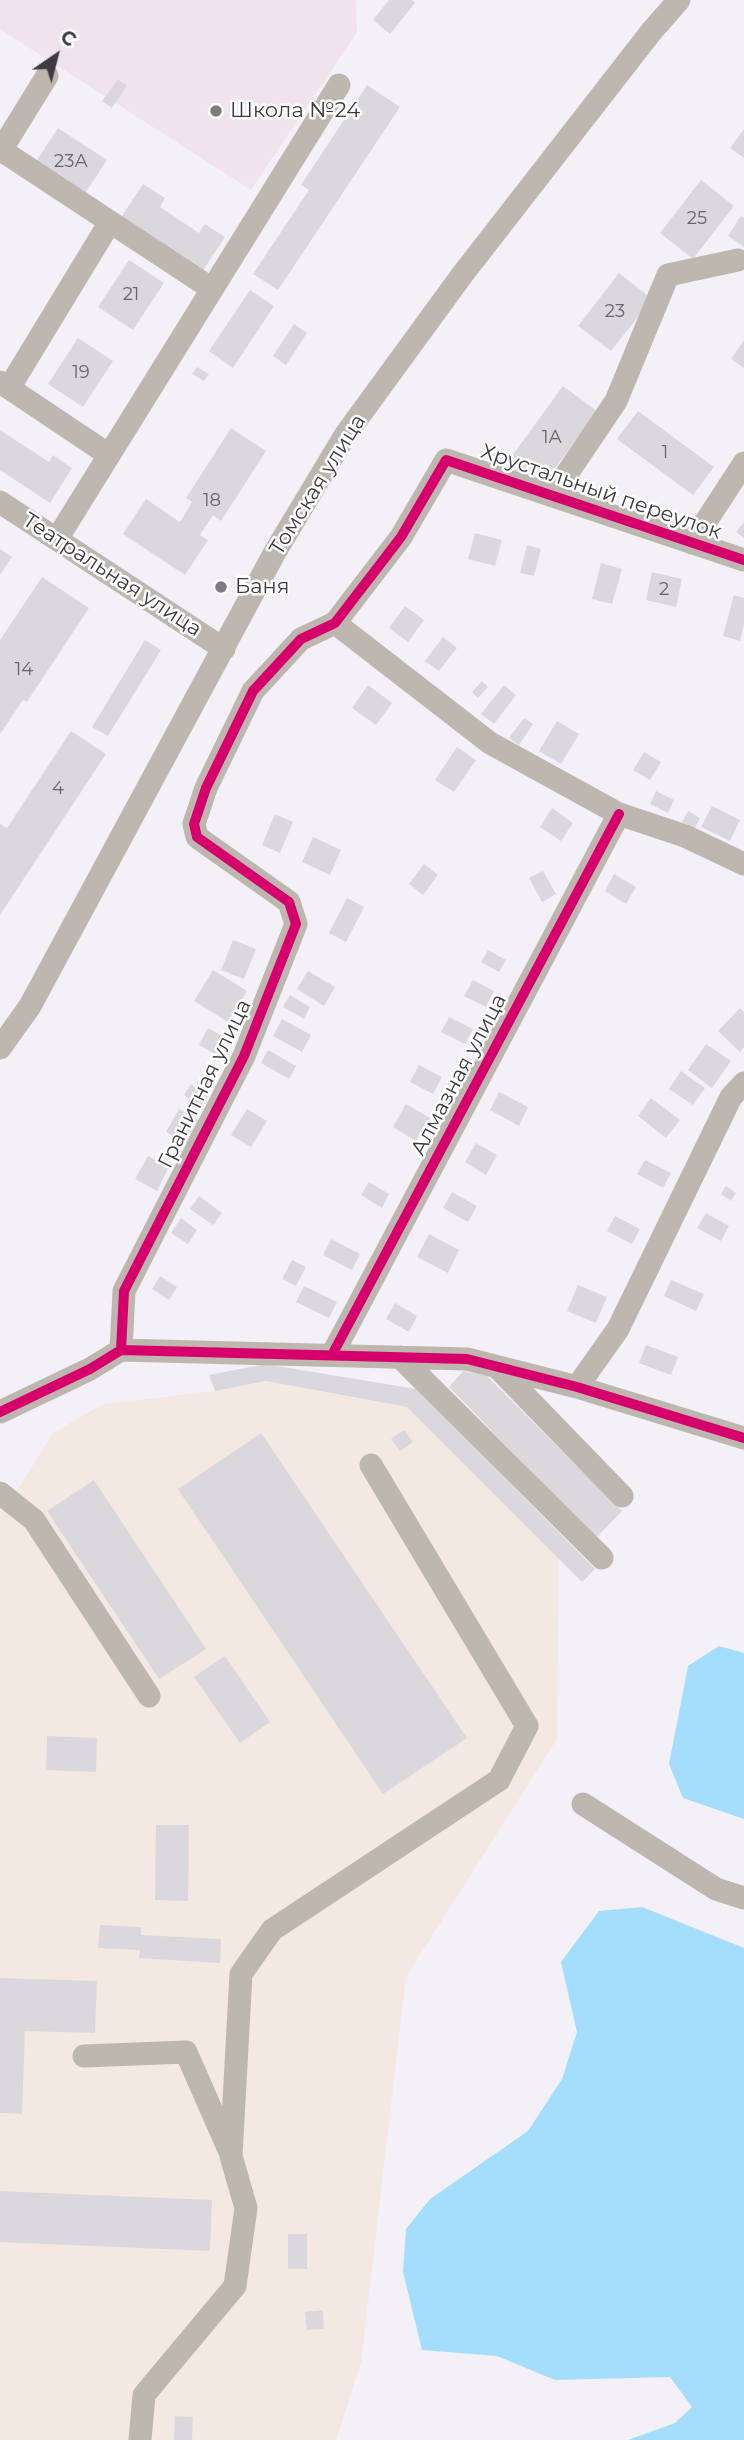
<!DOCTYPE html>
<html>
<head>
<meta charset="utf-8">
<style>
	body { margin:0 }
	#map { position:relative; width:744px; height:2440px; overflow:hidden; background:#f4f0f7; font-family:Montserrat,sans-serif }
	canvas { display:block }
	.north { position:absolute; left:21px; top:21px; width:70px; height:70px; -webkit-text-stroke:5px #fff; paint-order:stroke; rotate:35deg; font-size:19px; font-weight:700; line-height:28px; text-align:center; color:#3e3b40 }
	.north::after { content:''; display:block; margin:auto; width:24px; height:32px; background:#3e3b40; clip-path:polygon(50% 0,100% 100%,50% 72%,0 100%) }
</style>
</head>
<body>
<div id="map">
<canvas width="744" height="2440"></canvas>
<div class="north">С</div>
</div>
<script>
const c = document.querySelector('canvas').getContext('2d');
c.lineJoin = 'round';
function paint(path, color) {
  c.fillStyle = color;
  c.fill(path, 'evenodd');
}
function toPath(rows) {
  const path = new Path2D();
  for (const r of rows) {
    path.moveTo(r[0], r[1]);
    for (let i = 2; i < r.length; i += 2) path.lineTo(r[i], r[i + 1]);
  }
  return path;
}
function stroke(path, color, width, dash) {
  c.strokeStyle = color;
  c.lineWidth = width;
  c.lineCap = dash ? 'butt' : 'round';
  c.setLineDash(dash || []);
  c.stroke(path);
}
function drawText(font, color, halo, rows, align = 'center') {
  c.font = font + ' Montserrat,sans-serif';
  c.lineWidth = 5;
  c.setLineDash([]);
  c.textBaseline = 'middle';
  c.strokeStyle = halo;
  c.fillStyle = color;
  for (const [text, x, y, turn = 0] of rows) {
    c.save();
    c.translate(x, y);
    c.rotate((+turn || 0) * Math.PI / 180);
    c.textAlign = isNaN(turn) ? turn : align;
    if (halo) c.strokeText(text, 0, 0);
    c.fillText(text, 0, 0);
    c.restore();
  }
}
paint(toPath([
	[266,1381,407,1407,559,1557,557,1739,406,1977,361,2363,336,2440,0,2440,0,1511,5,1510,53,1433,103,1404,215,1391]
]), '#f4e9e2');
paint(toPath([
	[0,0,356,0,357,32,251,190,0,29]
]), '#f1e3ec');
paint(toPath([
	[719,1646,744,1653,744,1819,683,1798,669,1764,688,1666],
	[642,1907,744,1948,744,2440,628,2440,675,2423,692,2407,670,2377,555,2380,497,2356,422,2350,403,2272,406,2229,430,2199,528,2131,562,2079,577,2032,561,1962,599,1911]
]), '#a4defc');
paint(toPath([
	[389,0,412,0,415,3,390,34,373,20],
	[118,79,127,86,112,108,102,101],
	[367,85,400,107,278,290,253,274,309,190,301,185],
	[58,128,107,160,84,195,35,163],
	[744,129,744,158,730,148],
	[701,180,734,206,693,259,660,233],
	[143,184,165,198,160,207,199,233,205,224,225,237,202,272,120,219],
	[741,216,744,218,744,247,728,236],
	[129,260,164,283,133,330,98,307],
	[619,273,652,299,611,351,578,326],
	[250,290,274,306,233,368,209,351],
	[294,324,307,333,286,365,273,356],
	[78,338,113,361,83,407,48,384],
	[744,340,744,368,731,359],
	[197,367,209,374,204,381,192,374],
	[563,386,597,411,540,489,506,464],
	[638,411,714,467,693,495,617,439],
	[231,428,266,451,221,521,213,515,200,535,208,540,185,575,123,534,146,499,180,522,192,502,186,498],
	[0,430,49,462,53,455,72,468,50,503,0,470],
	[744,522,744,538,736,532],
	[475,533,502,540,495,566,468,559],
	[527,545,541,549,534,576,520,573],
	[0,549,12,557,0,575],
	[601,563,622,569,612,604,592,599],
	[652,572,682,579,676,607,646,600],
	[42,577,89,608,27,702,23,700,0,734,0,640],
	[734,595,744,598,744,624,740,641,723,636],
	[405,606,424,620,408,642,389,628],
	[443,637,457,648,439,671,425,661],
	[145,640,161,650,108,736,92,727],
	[482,681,488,687,478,698,472,692],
	[368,685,392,703,376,725,352,708],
	[504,685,516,695,494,724,481,714],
	[524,718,533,724,519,745,509,738],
	[557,721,579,734,561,764,539,751],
	[71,731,106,754,0,915,0,824,7,828],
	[457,747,476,760,454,792,435,780],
	[644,752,661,762,650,780,633,770],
	[656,791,674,800,668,813,650,804],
	[712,806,740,820,730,841,701,827],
	[552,808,573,823,561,841,540,827],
	[688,811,700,818,695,828,682,822],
	[275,814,293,822,280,853,262,845],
	[313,837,341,850,330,875,302,862],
	[424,864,438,875,423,895,409,884],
	[543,871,556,894,542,902,529,878],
	[614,874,636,887,626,904,605,891],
	[347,898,364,907,346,942,329,933],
	[233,940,256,949,244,979,221,970],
	[488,950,506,960,499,972,481,962],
	[213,970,247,991,228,1022,194,1001],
	[308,971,335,987,324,1006,297,989],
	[473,980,494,991,486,1007,464,996],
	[290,995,310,1007,304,1019,283,1007],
	[740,1008,744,1012,744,1047,740,1052,718,1031],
	[449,1017,473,1029,465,1044,441,1032],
	[282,1019,311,1035,302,1052,273,1036],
	[208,1028,230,1040,220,1057,199,1045],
	[706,1044,731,1061,712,1088,688,1070],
	[268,1050,296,1066,289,1079,261,1063],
	[419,1065,442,1077,433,1094,410,1082],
	[681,1071,705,1088,693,1105,669,1089],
	[191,1084,208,1097,201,1107,184,1095],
	[499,1092,528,1107,519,1126,490,1110],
	[651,1098,680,1120,666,1138,638,1116],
	[406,1104,430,1118,416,1141,393,1127],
	[179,1109,200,1121,188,1144,166,1132],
	[247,1109,267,1121,251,1147,231,1135],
	[476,1143,497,1155,486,1175,465,1162],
	[148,1156,169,1167,157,1191,135,1179],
	[645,1160,671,1173,663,1188,637,1174],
	[369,1182,389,1194,382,1208,361,1195],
	[726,1186,736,1193,731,1201,721,1194],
	[452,1192,477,1206,468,1222,443,1208],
	[199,1196,222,1213,213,1225,190,1209],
	[706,1213,729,1226,721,1241,697,1228],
	[615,1216,640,1229,632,1244,607,1231],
	[181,1218,197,1230,188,1244,171,1233],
	[429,1234,459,1250,448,1273,417,1257],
	[331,1239,360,1254,352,1270,323,1255],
	[292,1260,306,1267,296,1286,282,1279],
	[160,1276,177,1287,169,1300,152,1289],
	[671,1280,704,1294,696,1311,664,1296],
	[578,1285,607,1297,596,1323,567,1311],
	[304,1286,337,1302,329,1318,296,1302],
	[395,1303,417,1316,409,1332,386,1319],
	[646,1345,678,1357,671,1375,639,1363],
	[265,1364,416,1389,595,1569,582,1582,407,1407,266,1381,215,1391,209,1375],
	[463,1371,487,1376,622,1511,596,1538,449,1387],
	[404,1430,413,1442,400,1451,391,1439],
	[261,1433,467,1738,383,1794,178,1489],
	[94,1480,206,1649,159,1679,47,1511],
	[225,1656,270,1722,240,1743,194,1677],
	[47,1736,97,1738,96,1772,46,1770],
	[156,1825,189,1825,188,1901,155,1900],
	[100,1925,141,1927,141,1935,221,1939,220,1963,139,1958,140,1950,98,1948],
	[0,1978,97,1981,95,2033,25,2031,22,2114,0,2113],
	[0,2191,212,2200,210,2251,0,2242],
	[288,2234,307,2234,307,2269,288,2269],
	[323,2310,324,2329,307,2330,305,2312],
	[175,2416,193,2417,192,2440,174,2440]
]), '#dbd8dd');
stroke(toPath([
	[1,150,212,289],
	[0,152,47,76],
	[0,382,109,455],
	[9,388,110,222],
	[552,496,616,401,668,275,738,260],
	[0,502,224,649],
	[57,539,339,85],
	[692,543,744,463],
	[335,623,490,743,619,814,685,836,744,864],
	[0,1048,30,1006,275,552,346,434,462,275,651,32,679,0],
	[121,1350,124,1291,244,1056,296,924,289,902,197,837,194,824,206,788,253,691,301,639,335,623,401,537,446,460,744,560],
	[332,1355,619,814],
	[400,1357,602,1558],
	[497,1367,622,1496],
	[577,1387,618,1329,731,1097,744,1083],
	[0,1412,90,1369,121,1350,467,1359,577,1387,744,1438],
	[0,1493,34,1520,149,1696],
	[583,1804,716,1889,744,1898],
	[84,2056,186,2052,229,2150],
	[140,2440,144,2395,235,2286,246,2208,231,2156,241,1974,272,1930,499,1780,527,1726,371,1465]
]), '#bdb7b0', 23);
stroke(toPath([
	[121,1350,124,1291,244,1056,296,924,289,902,197,837,194,824,206,788,253,691,301,639,335,623,401,537,446,460,744,560],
	[332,1355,619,814],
	[0,1412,90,1369,121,1350,467,1359,577,1387,744,1438]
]), '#d6006c', 10);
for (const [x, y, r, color] of [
	[216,111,7,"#7e7a80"],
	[221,587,7,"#7e7a80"]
]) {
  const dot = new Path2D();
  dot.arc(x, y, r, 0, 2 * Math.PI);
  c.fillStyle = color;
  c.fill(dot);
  stroke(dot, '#fff', 2.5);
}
drawText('18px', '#68656a', null, [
	["23А",71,162],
	["25",697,219],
	["21",131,295],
	["23",615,312],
	["19",81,373],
	["1А",552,438],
	["1",665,453],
	["18",212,501],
	["2",664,590],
	["14",24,670],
	["4",58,789]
]);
drawText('21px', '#3e3b40', '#fff', [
	["Школа №24",230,111],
	["Баня",235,587]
], 'left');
drawText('21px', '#3e3b40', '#fff', [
	["Томская улица",318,485,-58],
	["Хрустальный переулок",601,492,19],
	["Театральная улица",112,575,33],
	["Алмазная улица",459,1075,-62],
	["Гранитная улица",205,1084,-64]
]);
</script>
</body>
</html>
